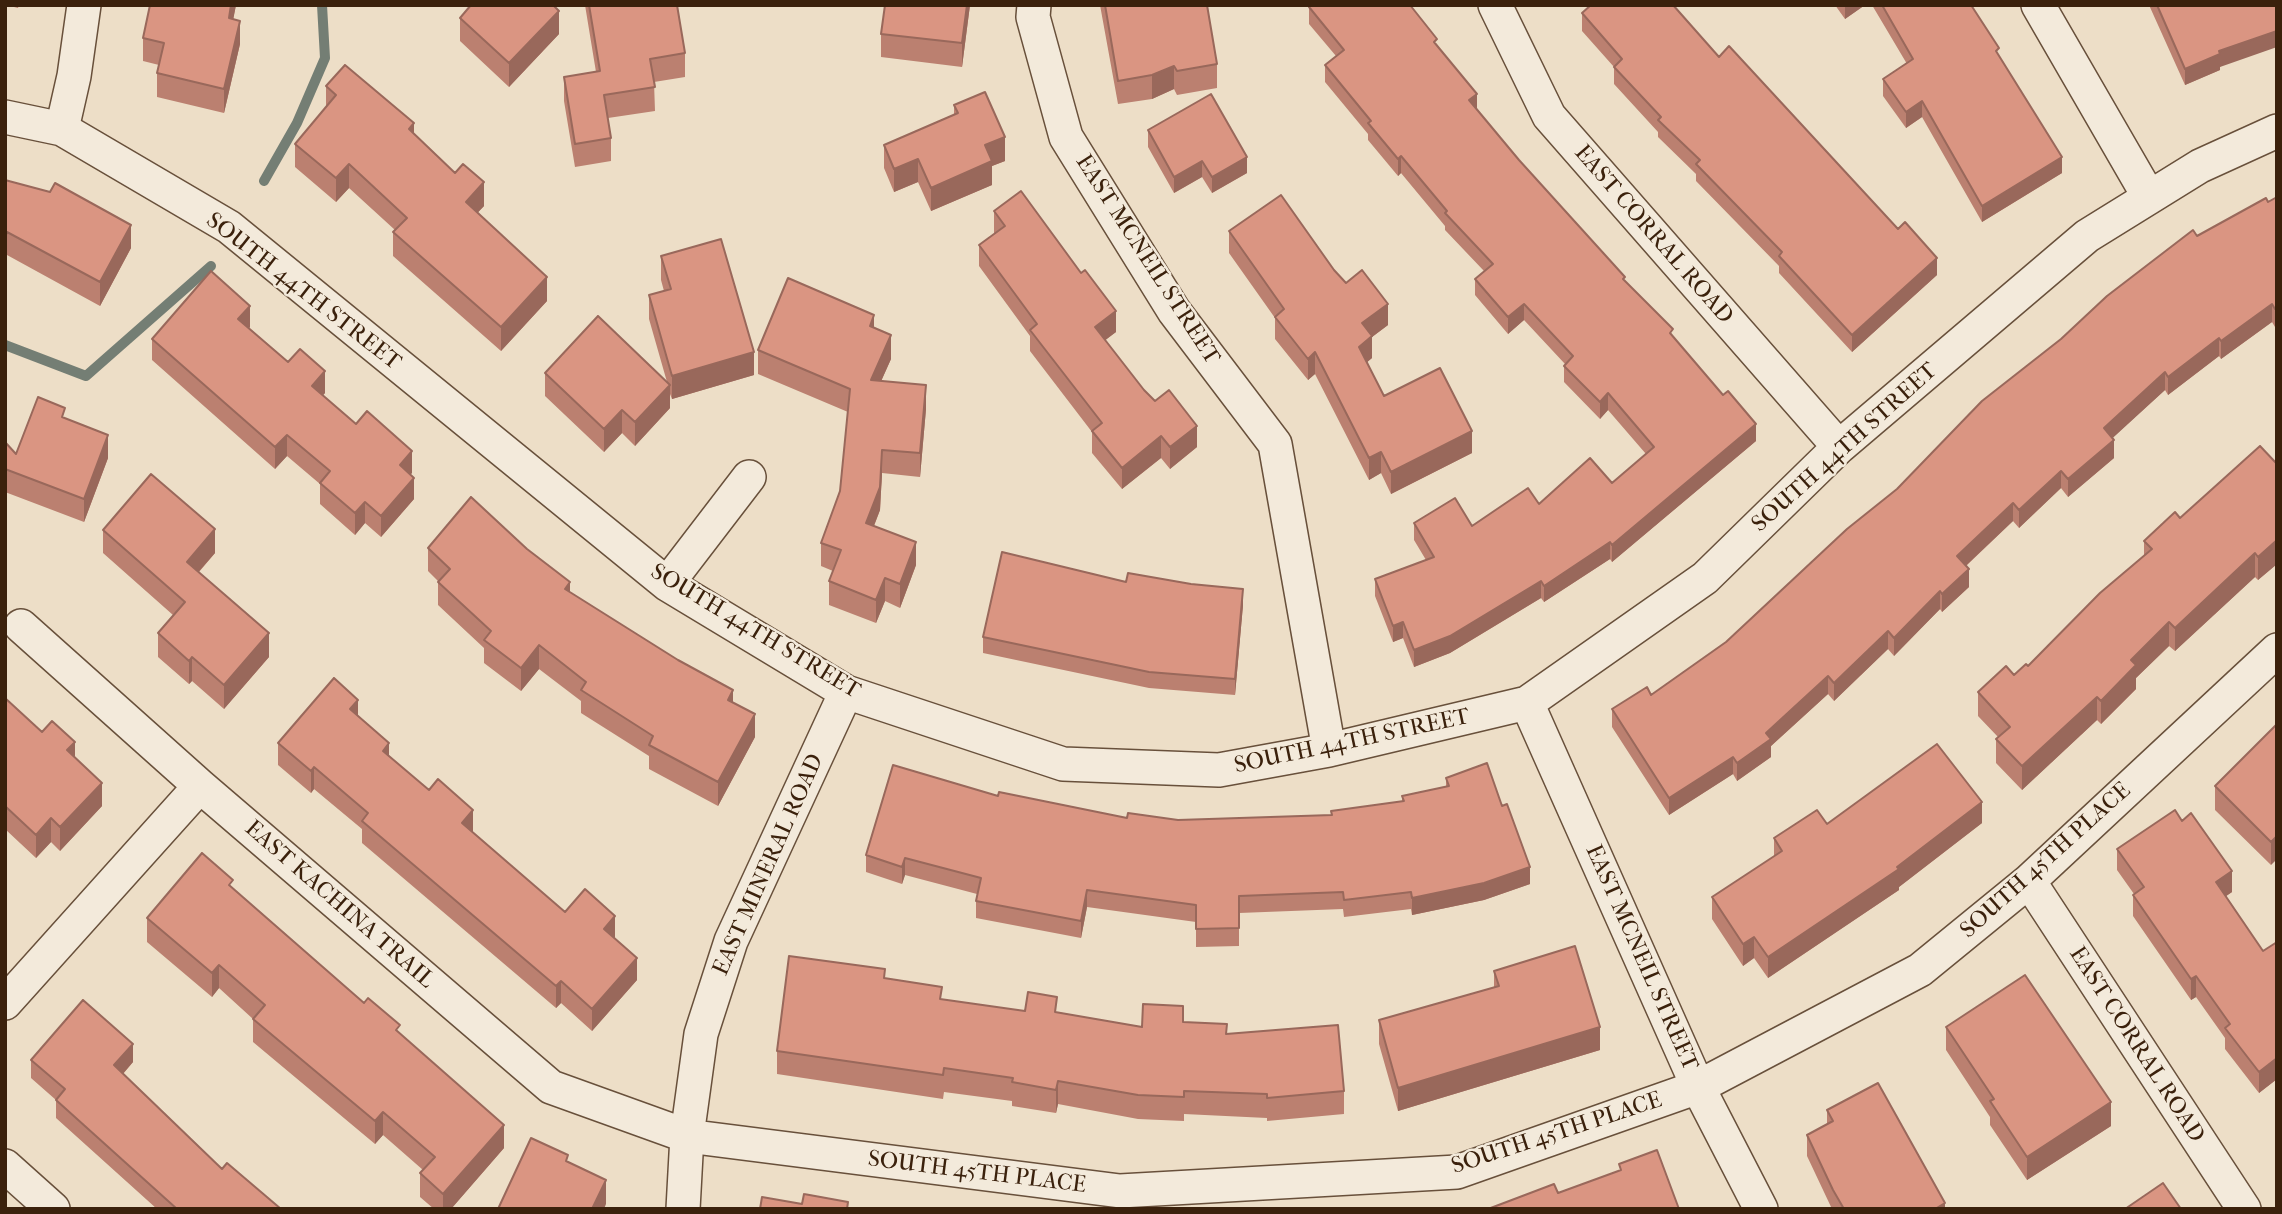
<!DOCTYPE html>
<html>
<head>
<meta charset="utf-8">
<style>
	body { margin:0 }
	#map { position:relative; width:2282px; height:1214px; overflow:hidden; background:#eddec7; font-family:"IM FELL French Canon",serif }
	canvas { display:block }
	.frame { position:absolute; inset:0; border:7px solid #3b210c; pointer-events:none }
</style>
</head>
<body>
<div id="map">
<canvas width="2282" height="1214"></canvas>
<div class="frame"></div>
</div>
<script>
const c = document.querySelector('canvas').getContext('2d');
c.lineJoin = 'round';
function toPath(rows) {
  const path = new Path2D();
  for (const r of rows) {
    path.moveTo(r[0], r[1]);
    for (let i = 2; i < r.length; i += 2) path.lineTo(r[i], r[i + 1]);
  }
  return path;
}
function stroke(path, color, width, dash) {
  c.strokeStyle = color;
  c.lineWidth = width;
  c.lineCap = dash ? 'butt' : 'round';
  c.setLineDash(dash || []);
  c.stroke(path);
}
function paint(path, color) {
  c.fillStyle = color;
  c.fill(path, 'evenodd');
}
function drawText(font, color, halo, rows, align = 'center') {
  c.font = font + ' "IM FELL French Canon",serif';
  c.lineWidth = 5;
  c.setLineDash([]);
  c.textBaseline = 'middle';
  c.strokeStyle = halo;
  c.fillStyle = color;
  for (const [text, x, y, turn = 0] of rows) {
    c.save();
    c.translate(x, y);
    c.rotate((+turn || 0) * Math.PI / 180);
    c.textAlign = isNaN(turn) ? turn : align;
    if (halo) c.strokeText(text, 0, 0);
    c.fillText(text, 0, 0);
    c.restore();
  }
}
stroke(toPath([
	[264,181,297,123,325,58,322,5],
	[5,345,86,376,211,266]
]), '#747e74', 10);
const minor = toPath([
	[1034,5,1033,17,1066,137,1174,311,1275,444,1329,750],
	[1495,5,1549,116,1839,447],
	[2038,5,2149,197],
	[5,117,62,129,229,227,667,584,846,692,1063,764,1219,770,1329,750,1527,703,1705,578,1839,447,2087,236,2200,166,2277,131],
	[62,129,74,76,84,5],
	[667,584,749,477],
	[21,626,200,786,551,1087,687,1136,1120,1191,1457,1172,1698,1087,1920,970,2029,881,2277,650],
	[1527,703,1698,1087,1761,1209],
	[2029,881,2244,1209],
	[5,1003,200,786],
	[5,1166,53,1209],
	[683,1209,687,1136,701,1034,731,941,846,692]
]);
stroke(minor, '#68503b', 36);
stroke(minor, '#f3eadb', 33);
paint(toPath([
	[6,5,19,5,18,8],
	[150,5,236,5,233,19,240,44,224,113,157,97,157,73,159,65,143,61,143,38],
	[585,5,677,5,685,53,685,77,654,82,655,111,608,118,611,138,611,161,575,167,564,101,564,77,596,72],
	[885,5,970,5,962,67,881,57,881,34],
	[1100,5,1207,5,1217,64,1217,88,1177,95,1174,89,1152,99,1118,104],
	[1835,5,1865,5,1845,19],
	[1872,5,1971,5,2062,173,1982,222,1922,117,1906,128,1883,96,1883,79,1907,64],
	[2149,5,2277,5,2220,67,2220,70,2185,85],
	[1309,7,1437,45,1477,109,1519,160,1673,336,1756,441,1612,562,1610,559,1544,602,1541,598,1450,653,1414,667,1403,638,1393,642,1375,596,1375,579,1426,560,1414,540,1414,523,1472,526,1539,504,1612,483,1646,454,1608,410,1600,419,1564,382,1564,366,1565,364,1524,320,1508,334,1475,295,1475,279,1484,271,1445,230,1445,226,1401,173,1398,176,1368,140,1368,134,1325,82,1325,65,1336,56,1309,24],
	[1582,13,1719,57,1937,275,1852,352,1779,273,1779,266,1696,181,1696,174,1658,137,1658,132,1614,84,1614,67,1582,31],
	[460,18,559,34,509,87,460,41],
	[326,86,414,134,484,206,477,213,547,301,501,351,393,256,393,232,395,230,349,188,336,202,295,167,295,144,326,108],
	[954,105,1005,161,992,166,992,185,931,211,918,182,894,192,884,168,884,145,954,115],
	[1148,130,1247,173,1212,193,1202,177,1174,193,1148,147],
	[5,180,131,248,100,306,7,255,5,261],
	[2277,197,2275,327,2272,322,2221,359,2219,356,2168,395,2165,390,2112,438,2114,458,2068,497,2061,488,2019,528,2013,521,1966,566,1969,587,1942,612,1940,609,1894,656,1888,649,1834,701,1828,694,1771,746,1771,757,1737,781,1733,774,1669,815,1612,727,1612,709,1651,695,1726,642,1897,489,2197,236],
	[994,211,1116,332,1105,340,1144,390,1197,447,1170,469,1161,458,1122,489,1092,453,1092,432,1030,351,1030,336,979,266,979,245,994,234],
	[1229,231,1334,270,1388,325,1372,337,1372,358,1367,362,1384,396,1472,453,1391,494,1381,473,1369,480,1315,374,1308,380,1275,339,1275,318,1229,253],
	[661,256,754,375,672,399,670,394,670,408,635,446,622,433,604,452,545,396,545,373,667,382,649,319,649,295,664,291,661,280],
	[250,327,249,328,325,393,323,395,412,473,410,474,414,499,381,537,365,523,355,535,320,504,320,484,287,456,275,469,152,360,152,339],
	[874,328,891,359,881,381,926,409,920,477,882,473,880,510,874,526,916,565,900,608,885,601,876,623,829,605,829,581,833,571,821,566,821,543,840,491,848,412,758,374,758,350],
	[65,418,108,458,84,522,5,492,5,442,16,454],
	[2277,464,2277,564,2258,580,2255,577,2175,651,2169,646,2136,678,2136,689,2101,724,2097,720,2022,790,1996,763,1996,739,1998,737,1978,716,1978,692,2014,675,2028,666,2144,556,2144,541,2180,518],
	[103,530,215,553,199,572,269,657,224,709,192,681,189,684,158,657,158,633,173,615,103,553],
	[428,548,570,592,733,702,755,737,718,806,649,769,649,756,581,713,581,701,539,669,521,691,484,663,484,648,438,605,438,581,428,571],
	[1126,582,1243,605,1235,695,1149,688,983,653,983,637],
	[5,698,42,732,75,757,102,806,60,851,51,842,36,858,5,829],
	[358,717,389,756,473,832,565,912,615,938,615,939,637,980,592,1031,561,1003,556,1008,362,843,362,829,314,789,311,793,278,765,278,743],
	[2277,724,2271,865,2215,810,2215,786],
	[1446,778,1530,884,1484,900,1412,915,1411,909,1344,917,1343,909,1239,913,1239,946,1196,947,1196,922,1087,907,1081,938,976,918,976,901,977,894,905,875,902,884,866,872,866,855,998,796,1127,818,1178,820,1331,815,1402,801,1402,796,1446,787],
	[1982,823,1899,887,1899,890,1768,978,1754,958,1743,966,1712,919,1712,897,1774,857,1774,838,1827,824],
	[2117,849,2232,892,2226,896,2263,951,2277,942,2277,1079,2259,1093,2225,1049,2225,1038,2196,997,2191,1000,2133,916,2133,895,2134,894,2117,870],
	[233,888,400,1034,504,1148,451,1209,434,1209,420,1197,420,1173,423,1170,383,1135,375,1144,253,1042,253,1019,219,988,212,997,147,942,147,918],
	[1494,971,1600,1050,1398,1111,1379,1044,1379,1020,1494,988],
	[885,978,942,1000,1025,1011,1057,1012,1142,1027,1183,1022,1227,1034,1344,1091,1344,1114,1267,1121,1267,1118,1184,1114,1184,1121,1138,1119,1058,1104,1056,1113,1012,1106,1012,1101,944,1092,943,1099,777,1074,777,1051],
	[1946,1027,2111,1126,2027,1180,1990,1125,1990,1117,1946,1050],
	[31,1060,133,1062,123,1074,222,1169,281,1209,157,1209,56,1118,56,1100,31,1078],
	[1827,1110,1945,1209,1832,1209,1807,1156,1807,1135,1827,1124]
]), '#bb8070');
paint(toPath([
	[231,5,236,5,229,42,229,18],
	[967,5,970,5,962,67,962,43],
	[1845,5,1865,5,1845,19],
	[559,11,559,34,509,87,509,63],
	[240,21,240,44,224,113,224,89],
	[2277,31,2277,47,2220,67,2220,70,2185,85,2185,69,2219,51],
	[1174,66,1174,89,1152,99,1152,75],
	[1477,94,1477,110,1469,100],
	[1922,101,1922,117,1906,128,1906,112],
	[414,123,414,147,409,129],
	[1005,137,1005,161,992,166,992,185,931,211,931,188,985,145],
	[1401,156,1401,173,1398,176,1398,159],
	[1247,157,1247,173,1212,193,1212,177],
	[2062,157,2062,173,1982,222,1982,206],
	[918,159,918,182,894,192,894,169],
	[1202,161,1202,177,1174,193,1174,177],
	[349,164,349,188,336,202,336,178],
	[484,182,484,206,466,225,466,202],
	[131,225,131,248,100,306,100,282],
	[7,232,7,255,5,261,5,238],
	[1937,258,1937,275,1852,352,1852,335],
	[547,277,547,301,501,351,501,327],
	[1388,304,1388,325,1372,337,1372,358,1359,369,1359,347,1362,323],
	[1524,304,1524,320,1508,334,1508,317],
	[2272,304,2272,322,2221,359,2221,341],
	[250,306,250,327,238,341,238,319],
	[2277,308,2277,326,2275,327,2275,309],
	[1116,311,1116,332,1095,348,1095,327],
	[874,315,874,339,870,326],
	[891,335,891,359,871,404,871,380],
	[2219,338,2219,356,2168,395,2168,377],
	[754,352,754,375,672,399,672,376],
	[1315,352,1315,374,1308,380,1308,359],
	[325,371,325,393,312,407,312,386],
	[2165,372,2165,390,2104,446,2104,428],
	[670,385,670,408,635,446,635,422],
	[926,385,926,409,920,477,920,453],
	[1608,393,1608,410,1600,419,1600,402],
	[622,410,622,433,604,452,604,429],
	[1756,424,1756,441,1612,562,1612,545],
	[1197,426,1197,447,1170,469,1170,447],
	[1472,431,1472,453,1391,494,1391,472],
	[108,435,108,458,84,522,84,499],
	[287,435,287,456,275,469,275,447],
	[1161,436,1161,458,1122,489,1122,468],
	[2114,440,2114,458,2068,497,2068,479],
	[882,450,882,473,880,510,866,546,866,523],
	[412,451,412,473,400,486,400,465],
	[1381,452,1381,473,1369,480,1369,458],
	[2061,471,2061,488,2019,528,2019,510],
	[414,478,414,499,381,537,381,516],
	[365,502,365,523,355,535,355,513],
	[2013,503,2013,521,1957,574,1957,556],
	[215,529,215,553,187,585,187,562],
	[2277,540,2277,564,2258,580,2258,557],
	[916,542,916,565,900,608,900,584],
	[1610,542,1610,559,1544,602,1544,586],
	[2255,553,2255,577,2175,651,2175,628],
	[1969,569,1969,587,1942,612,1942,594],
	[885,578,885,601,876,623,876,600],
	[1541,581,1541,598,1450,653,1414,667,1414,650],
	[570,582,570,605,565,589],
	[1243,589,1243,605,1235,695,1235,679],
	[1940,591,1940,609,1894,656,1894,638],
	[1403,622,1403,638,1393,642,1393,626],
	[2169,622,2169,646,2136,678,2136,689,2101,724,2101,701,2131,660],
	[1888,631,1888,649,1834,701,1834,683],
	[269,633,269,657,224,709,224,685],
	[539,645,539,669,521,691,521,668],
	[192,657,192,681,189,684,189,661],
	[1828,676,1828,694,1771,746,1771,757,1737,781,1737,763,1766,733],
	[733,690,733,713,728,700],
	[2097,697,2097,720,2022,790,2022,766],
	[358,700,358,722,350,709],
	[755,714,755,737,718,806,718,782],
	[75,742,75,765,67,750],
	[389,743,389,765,383,751],
	[1733,757,1733,774,1669,815,1669,798],
	[314,767,314,789,311,793,311,771],
	[102,783,102,806,60,851,60,827],
	[1982,802,1982,823,1899,887,1899,890,1768,978,1768,957,1897,867],
	[473,810,473,832,462,845,462,823],
	[51,818,51,842,36,858,36,835],
	[2277,836,2277,859,2271,865,2271,842],
	[905,858,905,875,902,884,902,867],
	[1530,867,1530,884,1484,900,1412,915,1412,898],
	[2232,871,2232,892,2216,903,2216,882],
	[1087,890,1087,907,1081,938,1081,921],
	[615,916,615,938,604,951,604,929],
	[1754,937,1754,958,1743,966,1743,944],
	[637,958,637,980,592,1031,592,1009],
	[219,965,219,988,212,997,212,973],
	[2196,976,2196,997,2191,1000,2191,979],
	[561,981,561,1003,556,1008,556,986],
	[1600,1027,1600,1050,1398,1111,1398,1088],
	[133,1044,133,1062,114,1084,114,1065],
	[2277,1058,2277,1079,2259,1093,2259,1072],
	[1058,1081,1058,1104,1056,1113,1056,1090],
	[2111,1102,2111,1126,2027,1180,2027,1157],
	[383,1112,383,1135,375,1144,375,1121],
	[504,1125,504,1148,451,1209,443,1209,443,1194],
	[606,1180,606,1204,604,1209,592,1209],
	[1945,1203,1945,1209,1935,1209]
]), '#99685b');
const building = toPath([
	[150,5,231,5,229,18,240,21,224,89,157,73,164,43,143,38,150,5],
	[471,5,553,5,559,11,509,63,460,18,471,5],
	[589,5,677,5,685,53,650,59,655,87,604,95,611,138,575,144,564,77,600,71,589,5],
	[885,5,967,5,962,43,881,34,885,5],
	[1105,5,1207,5,1217,64,1177,71,1174,66,1152,75,1118,81,1105,5],
	[1311,5,1410,5,1437,39,1434,42,1477,94,1469,100,1519,160,1625,277,1623,279,1673,329,1670,333,1723,395,1728,391,1756,424,1612,545,1610,542,1544,586,1541,581,1450,636,1414,650,1403,622,1393,626,1375,579,1434,557,1414,523,1455,498,1472,526,1528,488,1539,504,1590,458,1612,483,1654,447,1608,393,1600,402,1564,366,1573,356,1524,304,1508,317,1475,279,1493,264,1445,213,1447,211,1401,156,1398,159,1368,123,1371,121,1325,65,1344,50,1309,7,1311,5],
	[1591,5,1673,5,1719,57,1729,46,1898,229,1905,222,1937,258,1852,335,1779,256,1782,252,1696,164,1700,160,1658,120,1661,117,1614,67,1622,59,1582,13,1591,5],
	[1882,5,1971,5,1999,48,1996,51,2062,157,1982,206,1922,101,1906,112,1883,79,1913,59,1882,5],
	[2157,5,2277,5,2277,31,2219,51,2220,54,2185,69,2157,5],
	[345,65,414,123,409,129,455,173,463,164,484,182,466,202,547,277,501,327,393,232,407,218,349,164,336,178,295,144,336,95,326,86,345,65],
	[985,92,1005,137,985,145,992,161,931,188,918,159,894,169,884,145,958,113,954,105,985,92],
	[1211,94,1247,157,1212,177,1202,161,1174,177,1148,130,1211,94],
	[5,180,50,192,55,183,131,225,100,282,7,232,5,238,5,180],
	[1021,191,1081,273,1085,270,1116,311,1095,327,1144,390,1155,401,1169,390,1197,426,1170,447,1161,436,1122,468,1092,431,1102,423,1030,330,1037,324,979,245,1005,226,994,211,1021,191],
	[1281,195,1334,270,1346,283,1362,270,1388,304,1362,323,1372,336,1359,347,1384,396,1440,368,1472,431,1391,472,1381,452,1369,458,1315,352,1308,359,1275,317,1284,309,1229,231,1281,195],
	[2277,197,2277,308,2275,309,2272,304,2221,341,2219,338,2168,377,2165,372,2104,428,2114,440,2068,479,2061,471,2019,510,2013,503,1957,556,1969,569,1942,594,1940,591,1894,638,1888,631,1834,683,1828,676,1766,733,1771,739,1737,763,1733,757,1669,798,1612,709,1647,687,1651,695,1726,642,1847,529,1897,489,1982,401,2061,339,2107,296,2193,230,2197,236,2266,198,2268,202,2277,197],
	[721,239,754,352,672,376,649,295,671,289,661,256,721,239],
	[211,271,250,306,238,319,288,362,300,349,325,371,312,386,356,424,367,411,412,451,400,465,414,478,381,516,365,502,355,513,320,483,330,471,287,435,275,447,152,339,211,271],
	[788,278,874,315,870,326,891,335,871,380,926,385,920,453,882,450,880,487,866,523,916,542,900,584,885,578,876,600,829,581,841,550,821,543,840,491,850,389,758,350,788,278],
	[598,316,670,385,635,422,622,410,604,429,545,373,598,316],
	[38,397,65,408,62,417,108,435,84,499,5,469,5,442,16,454,38,397],
	[2260,446,2277,464,2277,540,2258,557,2255,553,2175,628,2169,622,2131,660,2136,665,2101,701,2097,697,2022,766,1996,739,2010,727,1978,692,2006,666,2014,675,2026,664,2028,666,2100,593,2152,549,2144,541,2175,512,2180,518,2260,446],
	[151,474,215,529,187,562,269,633,224,685,192,657,189,661,158,633,185,602,103,530,151,474],
	[471,497,527,549,570,582,565,589,678,660,733,690,728,700,755,714,718,782,649,745,653,736,581,690,586,682,539,645,521,668,484,640,491,631,438,582,450,569,428,548,471,497],
	[1002,552,1126,582,1128,573,1191,584,1243,589,1235,679,1149,672,983,637,1002,552],
	[334,678,358,700,350,709,389,743,383,751,429,790,438,779,473,810,462,823,565,912,585,889,615,916,604,929,637,958,592,1009,561,981,556,986,362,821,368,813,314,767,311,771,278,743,334,678],
	[5,698,42,732,52,721,75,742,67,750,102,783,60,827,51,818,36,835,5,806,5,698],
	[2277,724,2277,836,2271,842,2215,786,2277,724],
	[1937,744,1982,802,1897,867,1899,869,1768,957,1754,937,1743,944,1712,897,1782,851,1774,838,1817,810,1827,824,1937,744],
	[1487,763,1502,806,1507,804,1530,867,1484,883,1412,898,1411,892,1344,900,1343,892,1239,896,1239,928,1196,929,1196,905,1087,890,1081,921,976,901,981,878,905,858,902,867,866,855,893,765,998,796,999,792,1127,818,1128,813,1178,820,1332,815,1331,811,1404,801,1402,796,1449,786,1446,778,1487,763],
	[2175,810,2182,821,2191,813,2232,871,2216,882,2263,951,2277,942,2277,1058,2259,1072,2225,1028,2230,1024,2196,976,2191,979,2133,895,2144,887,2117,849,2175,810],
	[202,853,233,880,229,885,364,1003,368,998,400,1025,396,1030,504,1125,443,1194,420,1173,435,1157,383,1112,375,1121,253,1019,265,1005,219,965,212,973,147,918,202,853],
	[1575,946,1600,1027,1398,1088,1379,1020,1499,986,1494,971,1575,946],
	[789,956,885,969,884,978,942,987,940,999,1025,1011,1028,992,1057,997,1055,1012,1142,1027,1143,1004,1183,1006,1183,1022,1227,1024,1226,1034,1338,1025,1344,1091,1267,1098,1267,1094,1184,1091,1184,1097,1138,1095,1058,1081,1056,1090,1012,1082,1013,1078,944,1068,943,1075,777,1051,789,956],
	[2025,975,2111,1102,2027,1157,1990,1101,1994,1099,1946,1027,2025,975],
	[83,1000,133,1044,114,1065,222,1169,227,1163,281,1209,177,1209,56,1100,65,1089,31,1060,83,1000],
	[1878,1083,1945,1203,1935,1209,1844,1209,1833,1190,1807,1135,1833,1121,1827,1110,1878,1083],
	[531,1138,568,1155,566,1161,606,1180,592,1209,498,1209,531,1138],
	[1657,1150,1679,1209,1488,1209,1554,1184,1558,1193,1621,1170,1619,1164,1657,1150],
	[2163,1183,2181,1209,2125,1209,2163,1183],
	[804,1194,848,1202,847,1209,760,1209,762,1197,802,1204,804,1194]
]);
paint(building, '#da9582');
stroke(building, '#99685b', 2);
drawText('23px', '#3b210c', '#f3eadb', [
	["EAST CORRAL ROAD",1653,235,49],
	["EAST MCNEIL STREET",1147,260,57],
	["SOUTH 44TH STREET",303,292,38],
	["SOUTH 44TH STREET",1845,448,-42],
	["SOUTH 44TH STREET",755,632,31],
	["SOUTH 44TH STREET",1352,742,-12],
	["SOUTH 45TH PLACE",2046,861,-42],
	["EAST MINERAL ROAD",769,865,-66],
	["EAST KACHINA TRAIL",339,905,41],
	["EAST MCNEIL STREET",1641,958,66],
	["EAST CORRAL ROAD",2136,1045,57],
	["SOUTH 45TH PLACE",1557,1134,-18],
	["SOUTH 45TH PLACE",977,1173,7]
]);
</script>
</body>
</html>
